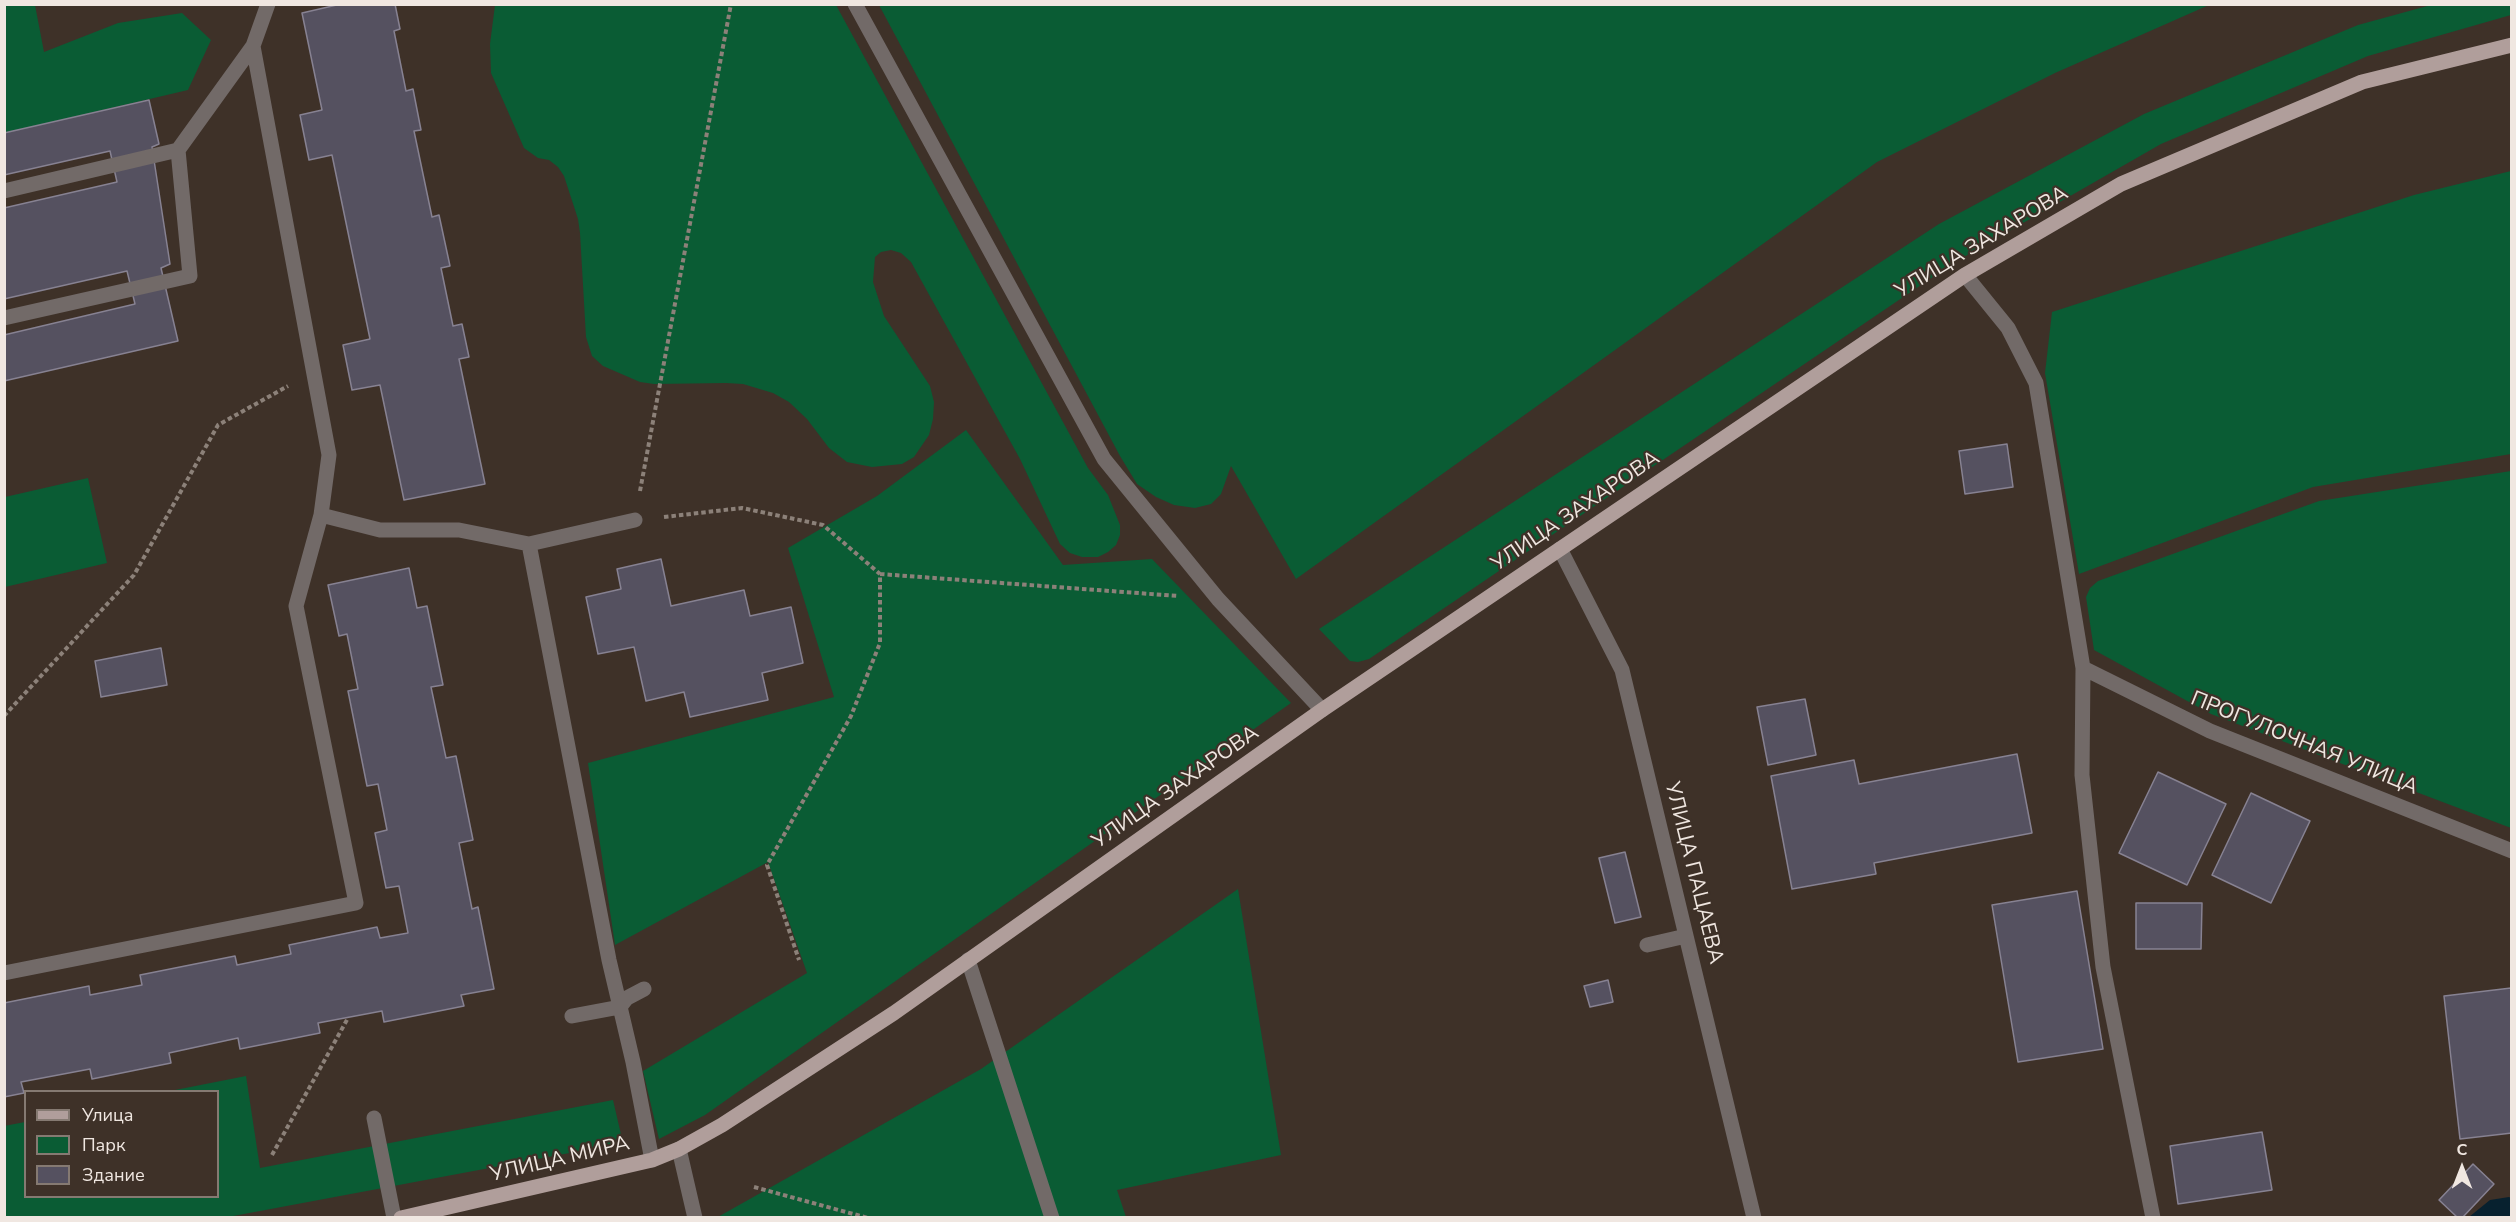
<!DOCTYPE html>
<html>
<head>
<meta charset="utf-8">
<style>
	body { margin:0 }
	#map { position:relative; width:2516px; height:1222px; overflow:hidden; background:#3e3128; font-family:"Nunito Sans",sans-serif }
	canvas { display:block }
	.frame { position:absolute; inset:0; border:6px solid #f0e7e1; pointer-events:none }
	.legend { position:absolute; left:24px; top:1090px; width:195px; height:108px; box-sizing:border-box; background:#3e3128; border:2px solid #857a72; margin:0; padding:8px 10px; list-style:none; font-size:18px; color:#f0e7e1 }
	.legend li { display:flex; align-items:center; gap:12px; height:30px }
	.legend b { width:30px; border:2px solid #857a72 }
	.north { position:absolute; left:2432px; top:1138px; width:60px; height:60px; -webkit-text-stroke:4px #3e3128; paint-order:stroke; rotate:0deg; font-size:16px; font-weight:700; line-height:24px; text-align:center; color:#f0e7e1 }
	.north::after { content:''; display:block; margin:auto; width:21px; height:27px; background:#f0e7e1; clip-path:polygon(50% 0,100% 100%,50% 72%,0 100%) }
</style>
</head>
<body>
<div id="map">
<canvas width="2516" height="1222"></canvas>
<div class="frame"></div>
<ul class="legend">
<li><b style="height:8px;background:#b09e9b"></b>Улица</li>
<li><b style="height:16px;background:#0a5c34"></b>Парк</li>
<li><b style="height:16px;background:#555160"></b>Здание</li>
</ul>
<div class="north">С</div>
</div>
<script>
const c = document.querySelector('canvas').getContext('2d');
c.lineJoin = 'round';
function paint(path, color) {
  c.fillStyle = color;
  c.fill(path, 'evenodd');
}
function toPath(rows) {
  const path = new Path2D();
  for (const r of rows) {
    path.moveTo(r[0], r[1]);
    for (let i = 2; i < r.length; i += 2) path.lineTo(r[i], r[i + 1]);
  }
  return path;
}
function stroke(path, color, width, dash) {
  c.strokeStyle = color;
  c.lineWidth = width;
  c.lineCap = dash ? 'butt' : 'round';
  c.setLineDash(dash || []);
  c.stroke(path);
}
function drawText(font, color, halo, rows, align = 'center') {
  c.font = font + ' "Nunito Sans",sans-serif';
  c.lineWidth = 4.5;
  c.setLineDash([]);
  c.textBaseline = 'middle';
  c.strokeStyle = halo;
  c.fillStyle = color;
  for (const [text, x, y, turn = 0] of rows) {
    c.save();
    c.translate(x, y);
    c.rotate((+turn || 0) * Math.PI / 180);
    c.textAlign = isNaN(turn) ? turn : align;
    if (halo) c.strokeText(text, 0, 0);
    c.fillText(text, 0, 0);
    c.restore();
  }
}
paint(toPath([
	[4,5,35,5,44,52,118,23,182,13,211,40,188,90,5,133],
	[495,5,836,5,1088,468,1108,495,1120,525,1120,535,1116,545,1108,552,1098,557,1082,557,1070,553,1060,544,1020,459,911,262,901,253,891,250,881,252,875,257,873,282,884,316,930,386,934,402,933,419,929,435,914,457,902,464,872,467,847,462,829,448,807,419,789,402,773,393,743,384,726,383,654,384,640,382,603,366,592,356,586,337,580,233,578,219,564,176,558,167,549,160,538,158,524,148,491,73,490,44],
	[879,5,2209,5,2055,73,1877,162,1296,579,1231,466,1221,494,1211,504,1195,508,1174,505,1156,497,1137,484,1120,456],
	[2431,5,2511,5,2511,15,2368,56,2161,144,1955,262,1369,659,1358,662,1350,661,1319,629,1939,224,2144,114,2358,25],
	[2511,171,2511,454,2313,487,2079,574,2045,373,2052,312,2414,195],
	[966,430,1063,565,1152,559,1291,703,705,1115,659,1139,643,1071,807,973,768,862,615,945,588,763,834,697,788,548,877,496],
	[2511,471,2511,828,2211,714,2094,650,2086,597,2090,588,2098,581,2319,501],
	[88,478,107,563,5,587,5,497],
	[1238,889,1281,1155,1117,1190,1126,1217,716,1218,981,1069],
	[246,1076,260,1168,613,1100,623,1143,228,1217,5,1218,4,1126,25,1122,26,1196,218,1196,218,1092,170,1091]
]), '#0a5c34');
paint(toPath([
	[2509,1197,2511,1198,2511,1217,2469,1217,2490,1200]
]), '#07212f');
const building = toPath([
	[341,4,395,4,400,29,394,31,406,91,413,89,421,130,414,131,432,217,439,215,450,266,441,268,453,326,462,324,469,357,459,359,485,484,404,500,380,385,352,390,343,345,370,339,332,155,309,160,300,115,322,110,302,13,341,4],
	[149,100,159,144,152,147,170,264,161,268,178,341,4,381,4,335,135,304,127,271,4,299,4,208,117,182,110,151,4,175,4,133,149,100],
	[2007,444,2013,487,1965,494,1959,451,2007,444],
	[661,559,671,606,744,590,750,616,791,607,803,663,762,673,768,700,690,717,684,692,646,701,634,647,598,654,586,597,621,589,617,569,661,559],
	[409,568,417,608,427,606,443,685,431,687,446,758,456,756,473,840,459,843,472,909,478,907,494,989,461,995,464,1006,384,1022,382,1011,318,1023,320,1033,240,1049,238,1038,169,1053,171,1063,92,1079,90,1069,21,1082,24,1093,4,1097,4,1003,89,986,90,995,142,985,140,975,235,956,237,965,291,954,289,945,377,927,380,938,408,933,399,886,386,888,375,833,387,830,378,784,367,786,348,691,358,689,347,634,339,636,328,585,409,568],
	[161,648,167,685,101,697,95,661,161,648],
	[1805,699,1816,755,1768,765,1757,707,1805,699],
	[2017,754,2032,833,1874,863,1876,874,1792,889,1771,776,1854,760,1859,784,2017,754],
	[2158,772,2226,804,2187,885,2119,853,2158,772],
	[2251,793,2310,821,2271,903,2212,875,2251,793],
	[1625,852,1641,917,1615,923,1599,858,1625,852],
	[2077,891,2103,1049,2018,1062,1992,905,2077,891],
	[2136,903,2202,903,2201,949,2136,949,2136,903],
	[1608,980,1613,1002,1590,1007,1584,986,1608,980],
	[2511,988,2512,1133,2460,1139,2444,996,2511,988],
	[2262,1132,2272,1190,2178,1204,2170,1146,2262,1132],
	[2473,1164,2494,1184,2462,1218,2458,1218,2439,1200,2473,1164]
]);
paint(building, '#555160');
stroke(building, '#878292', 1.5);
stroke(toPath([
	[640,491,731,4],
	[664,517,742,508,823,525,880,574,880,643,851,716,767,865,799,960],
	[880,574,1178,596],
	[4,716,134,575,218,425,288,386],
	[272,1155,348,1018],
	[754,1187,868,1218]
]), '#8c8179', 4, [4.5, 3]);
stroke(toPath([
	[855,4,1104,459,1218,599,1322,710],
	[4,191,178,150],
	[1965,275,2008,328,2036,383,2083,668,2082,775,2103,967,2153,1218],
	[4,318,190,276,178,150,253,46],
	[321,515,380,530,459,530,529,544,609,960,633,1062,652,1160],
	[529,544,635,520],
	[1560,549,1622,670,1754,1218],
	[2083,668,2210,731,2512,851],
	[1647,945,1686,936],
	[968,960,1052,1218],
	[4,973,356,903,296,606,321,515,329,455,253,46,268,4],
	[572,1016,620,1007,627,998,644,989],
	[374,1118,394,1218],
	[679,1149,695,1218]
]), '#726a68', 15);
stroke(toPath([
	[401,1218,652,1160,679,1149,722,1125,894,1013,1322,710,1965,275,2121,184,2362,82,2512,45]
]), '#b09e9b', 15);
drawText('21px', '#f0e7e1', '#3e3128', [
	["УЛИЦА ЗАХАРОВА",1982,243,-31],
	["УЛИЦА ЗАХАРОВА",1576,512,-34],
	["ПРОГУЛОЧНАЯ УЛИЦА",2304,744,22],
	["УЛИЦА ЗАХАРОВА",1176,788,-35],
	["УЛИЦА ПАЦАЕВА",1693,873,76],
	["УЛИЦА МИРА",560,1160,-13]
]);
</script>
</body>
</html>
